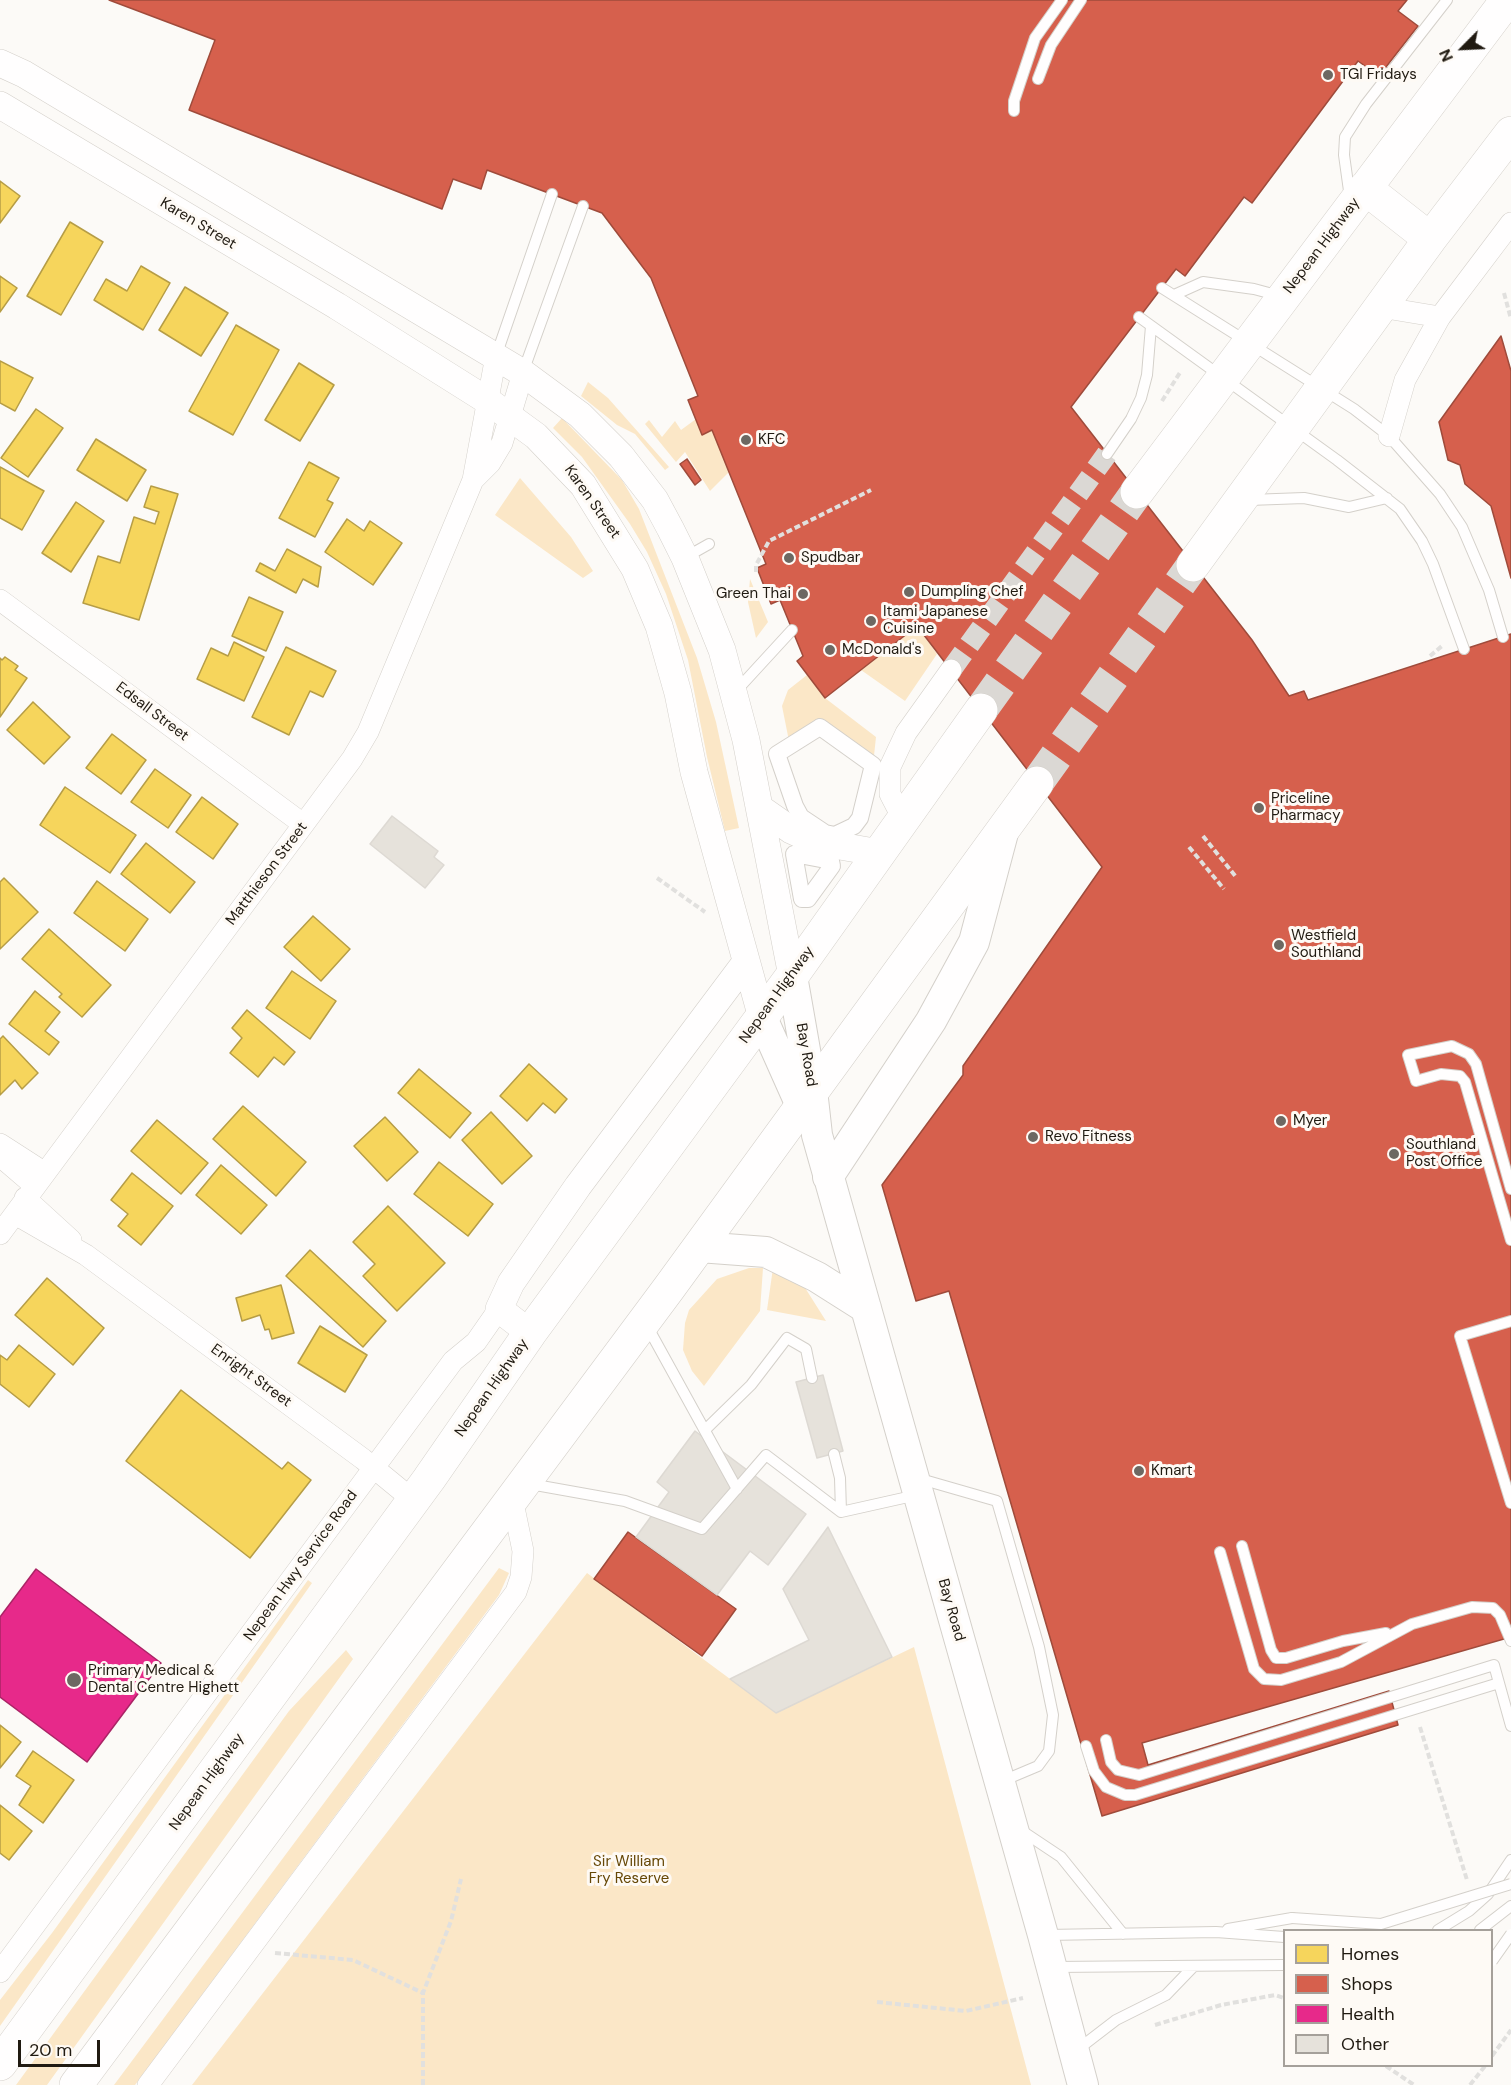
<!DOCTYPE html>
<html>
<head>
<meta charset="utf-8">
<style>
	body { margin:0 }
	#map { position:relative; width:1511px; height:2085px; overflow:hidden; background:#fcfaf7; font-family:"DM Sans",sans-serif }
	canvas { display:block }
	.legend { position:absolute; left:1283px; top:1929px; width:210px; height:138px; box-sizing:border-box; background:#fefaf5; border:2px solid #a5a09a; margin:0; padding:8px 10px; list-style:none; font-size:18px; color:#201a11 }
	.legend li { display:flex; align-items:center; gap:12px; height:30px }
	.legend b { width:30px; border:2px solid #a5a09a }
	.north { position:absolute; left:1433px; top:18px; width:60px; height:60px; -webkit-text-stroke:4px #fefaf5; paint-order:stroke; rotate:246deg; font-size:16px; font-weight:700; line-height:24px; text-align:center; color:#201a11 }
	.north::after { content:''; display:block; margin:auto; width:21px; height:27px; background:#201a11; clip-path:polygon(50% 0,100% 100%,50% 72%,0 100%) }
	.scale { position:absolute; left:18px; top:2040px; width:82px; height:27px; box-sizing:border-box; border:3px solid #201a11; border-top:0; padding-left:8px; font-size:18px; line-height:21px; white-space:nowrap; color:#201a11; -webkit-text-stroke:4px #fefaf5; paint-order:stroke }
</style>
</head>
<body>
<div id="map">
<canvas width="1511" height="2085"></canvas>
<ul class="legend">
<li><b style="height:16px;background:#f6d55c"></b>Homes</li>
<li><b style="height:16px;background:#d6604d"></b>Shops</li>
<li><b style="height:16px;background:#e7298a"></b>Health</li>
<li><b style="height:16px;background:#e6e2db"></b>Other</li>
</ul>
<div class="north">N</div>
<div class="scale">20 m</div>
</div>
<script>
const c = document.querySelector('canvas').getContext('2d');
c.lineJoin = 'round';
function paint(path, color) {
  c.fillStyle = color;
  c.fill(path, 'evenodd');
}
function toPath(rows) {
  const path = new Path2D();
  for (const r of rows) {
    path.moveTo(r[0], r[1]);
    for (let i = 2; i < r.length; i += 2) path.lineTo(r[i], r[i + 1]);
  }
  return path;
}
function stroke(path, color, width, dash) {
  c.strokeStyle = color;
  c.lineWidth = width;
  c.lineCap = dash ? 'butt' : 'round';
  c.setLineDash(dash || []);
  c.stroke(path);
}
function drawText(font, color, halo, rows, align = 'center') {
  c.font = font + ' "DM Sans",sans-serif';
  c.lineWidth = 6;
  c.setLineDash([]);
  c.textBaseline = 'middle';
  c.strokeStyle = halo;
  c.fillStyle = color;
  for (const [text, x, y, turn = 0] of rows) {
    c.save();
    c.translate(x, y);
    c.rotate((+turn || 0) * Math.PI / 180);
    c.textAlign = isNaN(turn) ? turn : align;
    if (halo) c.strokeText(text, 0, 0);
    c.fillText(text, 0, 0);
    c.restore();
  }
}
paint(toPath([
	[588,382,608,398,669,467,665,470,635,434,617,425,581,396],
	[562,418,622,480,639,509,697,658,716,722,739,828,725,831,707,757,688,660,666,594,647,552,630,524,582,457,553,428],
	[696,419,702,435,712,430,729,472,710,491,685,452,676,462,645,424,649,420,662,437,675,421,681,430],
	[520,478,571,537,593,571,583,578,495,515],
	[750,579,768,622,756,638,748,602],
	[917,626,937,654,905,701,861,670],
	[807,675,825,698,876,737,873,765,820,728,790,746,782,706,788,690],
	[749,1268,763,1268,760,1311,704,1386,692,1371,683,1350,685,1323,689,1310,717,1279],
	[773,1268,802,1283,826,1321,767,1310],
	[499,1568,509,1573,499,1595,135,2085,114,2085],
	[587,1573,776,1713,914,1647,1031,2085,192,2085],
	[308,1580,312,1583,0,2026,0,2000,52,1933],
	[346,1650,353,1659,47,2085,16,2085,289,1711]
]), '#fbe7c7');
const homes = toPath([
	[0,181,20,196,0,223,0,181],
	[70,222,103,242,61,315,27,296,70,222],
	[141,266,170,283,143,330,94,300,106,279,127,291,141,266],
	[0,276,17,288,0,312,0,276],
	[185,287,228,313,201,356,159,330,185,287],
	[236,325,279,350,233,435,189,411,236,325],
	[0,361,33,378,15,411,0,403,0,361],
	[299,363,334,385,300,441,265,420,299,363],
	[36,409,63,428,28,477,1,458,36,409],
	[96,439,146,470,127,501,77,470,96,439],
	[309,462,339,478,327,500,333,503,315,537,279,518,309,462],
	[0,467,44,491,22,530,0,518,0,467],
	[151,486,178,494,139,620,83,603,98,556,120,563,134,517,155,524,159,512,144,507,151,486],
	[76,502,104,521,71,572,42,553,76,502],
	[347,519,364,531,370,521,402,543,373,585,325,552,347,519],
	[287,549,321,567,318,587,303,579,296,593,256,571,260,563,275,571,287,549],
	[249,597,283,612,266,651,232,636,249,597],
	[234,642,264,657,244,701,197,679,211,648,228,656,234,642],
	[286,647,336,671,323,697,310,691,289,735,252,717,286,647],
	[5,657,18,666,15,670,27,678,0,717,0,658,2,660,5,657],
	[33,702,70,737,44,764,7,730,33,702],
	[112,734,146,760,121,794,86,768,112,734],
	[155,769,191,795,168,828,131,802,155,769],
	[65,787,136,835,110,873,40,825,65,787],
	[202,797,238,824,213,859,176,832,202,797],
	[146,843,195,882,170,913,121,874,146,843],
	[4,878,38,912,0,949,0,882,4,878],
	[97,881,148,919,125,951,74,913,97,881],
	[313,916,350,949,321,981,284,947,313,916],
	[49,929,111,985,82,1017,59,997,62,994,22,959,49,929],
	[292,971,336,1001,310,1039,266,1008,292,971],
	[35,991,60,1012,45,1031,59,1042,49,1055,9,1024,35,991],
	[247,1010,295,1052,284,1065,274,1057,258,1077,230,1053,242,1038,232,1028,247,1010],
	[3,1036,38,1073,22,1089,15,1080,0,1095,0,1039,3,1036],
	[529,1064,567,1099,555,1113,543,1103,527,1121,500,1096,529,1064],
	[419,1069,471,1113,450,1138,398,1093,419,1069],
	[243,1106,306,1162,276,1196,213,1139,243,1106],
	[491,1112,532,1156,502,1184,462,1140,491,1112],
	[385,1117,418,1152,387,1181,354,1146,385,1117],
	[157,1120,208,1163,181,1194,131,1151,157,1120],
	[439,1162,493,1204,468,1236,414,1194,439,1162],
	[221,1165,267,1205,241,1234,196,1195,221,1165],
	[132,1173,173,1206,141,1245,118,1226,128,1214,111,1200,132,1173],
	[388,1206,445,1263,397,1311,363,1276,375,1264,353,1242,388,1206],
	[310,1250,386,1321,363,1347,286,1276,310,1250],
	[47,1278,104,1328,73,1365,15,1315,47,1278],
	[281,1285,294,1333,272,1339,269,1329,265,1330,260,1315,242,1321,236,1298,281,1285],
	[320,1326,367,1355,345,1392,298,1363,320,1326],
	[19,1345,55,1374,29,1407,0,1384,0,1355,7,1360,19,1345],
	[181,1390,282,1469,288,1462,311,1480,250,1558,126,1461,181,1390],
	[0,1725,21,1742,0,1768,0,1725],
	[33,1751,74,1780,43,1823,19,1805,31,1786,16,1776,33,1751],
	[0,1805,32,1831,9,1860,0,1853,0,1805]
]);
paint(homes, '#f6d55c');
stroke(homes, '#b69d46', 1.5);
const shops = toPath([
	[109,0,1407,0,1398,11,1418,26,1379,76,1358,61,1252,203,1244,197,1185,276,1176,269,1071,407,1252,640,1289,696,1304,691,1308,700,1511,634,1511,1637,1142,1743,1148,1765,1389,1691,1398,1725,1102,1816,949,1291,916,1301,882,1185,963,1075,963,1066,1102,867,917,626,825,698,797,661,803,656,780,600,771,604,757,568,766,564,712,430,702,435,688,400,698,396,651,278,602,213,487,170,481,189,453,179,442,209,189,110,215,40,109,0],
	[1501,336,1511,371,1511,578,1491,506,1465,484,1460,465,1448,460,1439,422,1501,336],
	[687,459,701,480,695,485,680,464,687,459],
	[628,1532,736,1609,702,1656,594,1579,628,1532]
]);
paint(shops, '#d6604d');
stroke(shops, '#9f4b3b', 1.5);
const health = toPath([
	[36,1569,161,1663,87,1762,0,1697,0,1617,36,1569]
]);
paint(health, '#e7298a');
stroke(health, '#ab2466', 1.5);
const building = toPath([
	[392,816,438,851,434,857,444,865,425,888,370,844,392,816],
	[823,1375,843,1451,817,1458,796,1382,823,1375],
	[695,1431,806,1514,768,1565,750,1551,717,1595,636,1537,669,1492,657,1482,695,1431],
	[828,1527,892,1657,776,1713,730,1679,809,1640,783,1589,828,1527]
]);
paint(building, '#e6e2db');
stroke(building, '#ddd9d3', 1.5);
stroke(toPath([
	[951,670,1107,454]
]), '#dbd8d4', 21, [21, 10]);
stroke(toPath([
	[981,710,1137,492],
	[1037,783,1193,565]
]), '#dbd8d4', 33, [33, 16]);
const service = toPath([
	[1038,79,1051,45,1081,0],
	[1014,111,1014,101,1035,38,1062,0],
	[1350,198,1344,155,1345,137,1366,104,1447,0],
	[1162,288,1354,409,1389,436,1440,494,1462,527,1489,590,1503,637],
	[1174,295,1203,282,1254,289,1280,296],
	[1139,317,1337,460,1400,509,1422,541,1433,564,1464,649],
	[496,356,552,194],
	[523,372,583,206],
	[1107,454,1131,419,1141,398,1147,375,1151,326],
	[1249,500,1304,498,1349,507,1387,498],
	[686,557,709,544],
	[736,691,792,630],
	[1511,1189,1476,1064,1469,1054,1452,1046,1408,1055,1416,1081,1441,1074,1460,1076,1465,1082,1511,1240],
	[1511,1321,1460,1336,1511,1503],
	[646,1324,737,1489],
	[705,1430,751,1385,787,1338,806,1349,812,1378],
	[834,1454,840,1478,841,1512],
	[917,1478,997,1501,1039,1647,1053,1715,1049,1751,1038,1766,1000,1782],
	[530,1484,625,1501,702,1529,766,1455,841,1512,917,1495],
	[1242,1546,1271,1650,1276,1658,1286,1658,1343,1641,1386,1633],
	[1220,1552,1254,1669,1264,1679,1281,1680,1341,1662,1412,1624,1472,1607,1493,1608,1500,1615,1511,1641],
	[1106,1740,1111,1762,1118,1770,1139,1775,1494,1665,1511,1726],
	[1086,1746,1094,1771,1106,1787,1125,1795,1135,1795,1499,1683],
	[1019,1829,1061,1857,1123,1934],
	[1228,1929,1292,1918],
	[1438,1930,1469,1911,1488,1894,1511,1860],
	[1480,1930,1511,1906],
	[1047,1935,1216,1932,1284,1937],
	[1054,1967,1284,1965],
	[1077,2050,1116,2020,1166,1995,1192,1968]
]);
const pedestrian = toPath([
	[820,727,873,765,860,818,854,826,835,835,825,833,801,817,795,806,777,754,820,727],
	[794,854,831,861,832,866,808,899,802,899,794,854]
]);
const minor = toPath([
	[1380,307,1440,317],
	[1389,436,1405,380,1440,317,1511,223],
	[474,479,490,463,502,443,523,373],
	[0,600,303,824],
	[904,821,890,794,890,767,906,733,951,670],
	[0,1144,45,1173],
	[0,1156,35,1186],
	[25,1198,71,1240],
	[15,1214,86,1255,363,1459,413,1500],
	[0,1234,352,759,368,732,473,480,496,356],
	[0,1972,453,1361,476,1342,499,1309],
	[148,2085,516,1592,521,1577,523,1551,512,1498]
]);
const tertiary = toPath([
	[0,63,24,74,523,373,580,415,621,456,655,500,670,528,685,558,722,650,746,740,792,976],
	[0,105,337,306,488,401,536,436,583,485,635,569,659,626,678,693,694,772,762,1018],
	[761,809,791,830,817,842,880,853],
	[530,1333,499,1309,511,1283,578,1186,746,962]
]);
const secondary = toPath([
	[792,976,812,1090,817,1135,1043,1935,1083,2085],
	[762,1018,807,1119],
	[828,1177,931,1021,974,942,1003,833],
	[699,1247,766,1252,817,1277,866,1308]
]);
const trunk = toPath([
	[1365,188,1430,239],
	[1137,492,1507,0],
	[1193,565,1430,239,1511,133],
	[0,2064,429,1479,530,1333,792,976,981,710],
	[76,2085,669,1288,1037,783]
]);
stroke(service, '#d4d0ca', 12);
stroke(pedestrian, '#d4d0ca', 18);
stroke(minor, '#d4d0ca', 22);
stroke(tertiary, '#d4d0ca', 28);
stroke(secondary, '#d4d0ca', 32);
stroke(trunk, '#d4d0ca', 34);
stroke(toPath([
	[1504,293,1511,319],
	[1162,401,1181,371],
	[756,572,756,565,769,541,871,490],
	[1430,656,1442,646],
	[1203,836,1237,878],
	[1189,847,1224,889],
	[657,878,705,912],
	[1420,1727,1467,1880],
	[275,1953,353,1960,423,1993],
	[877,2002,966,2011,1023,1998],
	[1155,2025,1221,2005,1275,1995,1284,1998],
	[1492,2056,1511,2030],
	[1386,2066,1414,2085],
	[423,2085,423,1993,451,1921,461,1879],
	[1470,2085,1485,2066]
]), '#e1e0de', 4, [6, 3]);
stroke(service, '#fffefe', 10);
stroke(pedestrian, '#fffefe', 16);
stroke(minor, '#fffefe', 21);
stroke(tertiary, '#fffefe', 27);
stroke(secondary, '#fffefe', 30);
stroke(trunk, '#fffefe', 33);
const serviceBridge = toPath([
	[1292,1918,1381,1924,1511,1884],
	[1492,1961,1511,1934]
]);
stroke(serviceBridge, '#d4d0ca', 12, []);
stroke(serviceBridge, '#fffefe', 10);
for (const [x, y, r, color] of [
	[1328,75,6,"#6d6862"],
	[746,440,6,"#6d6862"],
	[789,558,6,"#6d6862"],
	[909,592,6,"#6d6862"],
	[803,594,6,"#6d6862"],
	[871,621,6,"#6d6862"],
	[830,650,6,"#6d6862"],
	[1259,808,6,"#6d6862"],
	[1279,945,6,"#6d6862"],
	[1281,1121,6,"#6d6862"],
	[1033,1137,6,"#6d6862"],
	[1394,1154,6,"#6d6862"],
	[1139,1471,6,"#6d6862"],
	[74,1680,8,"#6d6862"]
]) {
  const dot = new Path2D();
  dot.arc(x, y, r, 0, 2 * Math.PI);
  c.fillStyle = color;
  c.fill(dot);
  stroke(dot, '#fefaf5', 2);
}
drawText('15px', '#201a11', '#fefaf5', [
	["TGI Fridays",1340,75],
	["KFC",758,440],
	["Spudbar",801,558],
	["Dumpling Chef",921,592],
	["Green Thai",791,594,"right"],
	["Itami Japanese",883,612],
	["Cuisine",883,629],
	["McDonald's",842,650],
	["Priceline",1271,799],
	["Pharmacy",1271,816],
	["Westfield",1291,936],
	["Southland",1291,953],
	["Myer",1293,1121],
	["Revo Fitness",1045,1137],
	["Southland",1406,1145],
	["Post Office",1406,1162],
	["Kmart",1151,1471],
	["Primary Medical &",88,1671],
	["Dental Centre Highett",88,1688]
], 'left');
drawText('15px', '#201a11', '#fefaf5', [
	["Karen Street",198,224,31],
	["Nepean Highway",1322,246,-53],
	["Karen Street",592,502,55],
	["Edsall Street",152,712,37],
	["Matthieson Street",267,874,-53],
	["Nepean Highway",777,995,-54],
	["Bay Road",806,1055,80],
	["Enright Street",251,1376,36],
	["Nepean Highway",492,1388,-55],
	["Nepean Hwy Service Road",301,1566,-54],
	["Bay Road",951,1610,74],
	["Nepean Highway",207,1782,-54]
]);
drawText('15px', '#664807', '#fefaf5', [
	["Sir William",629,1862],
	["Fry Reserve",629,1879]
]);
</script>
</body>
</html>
